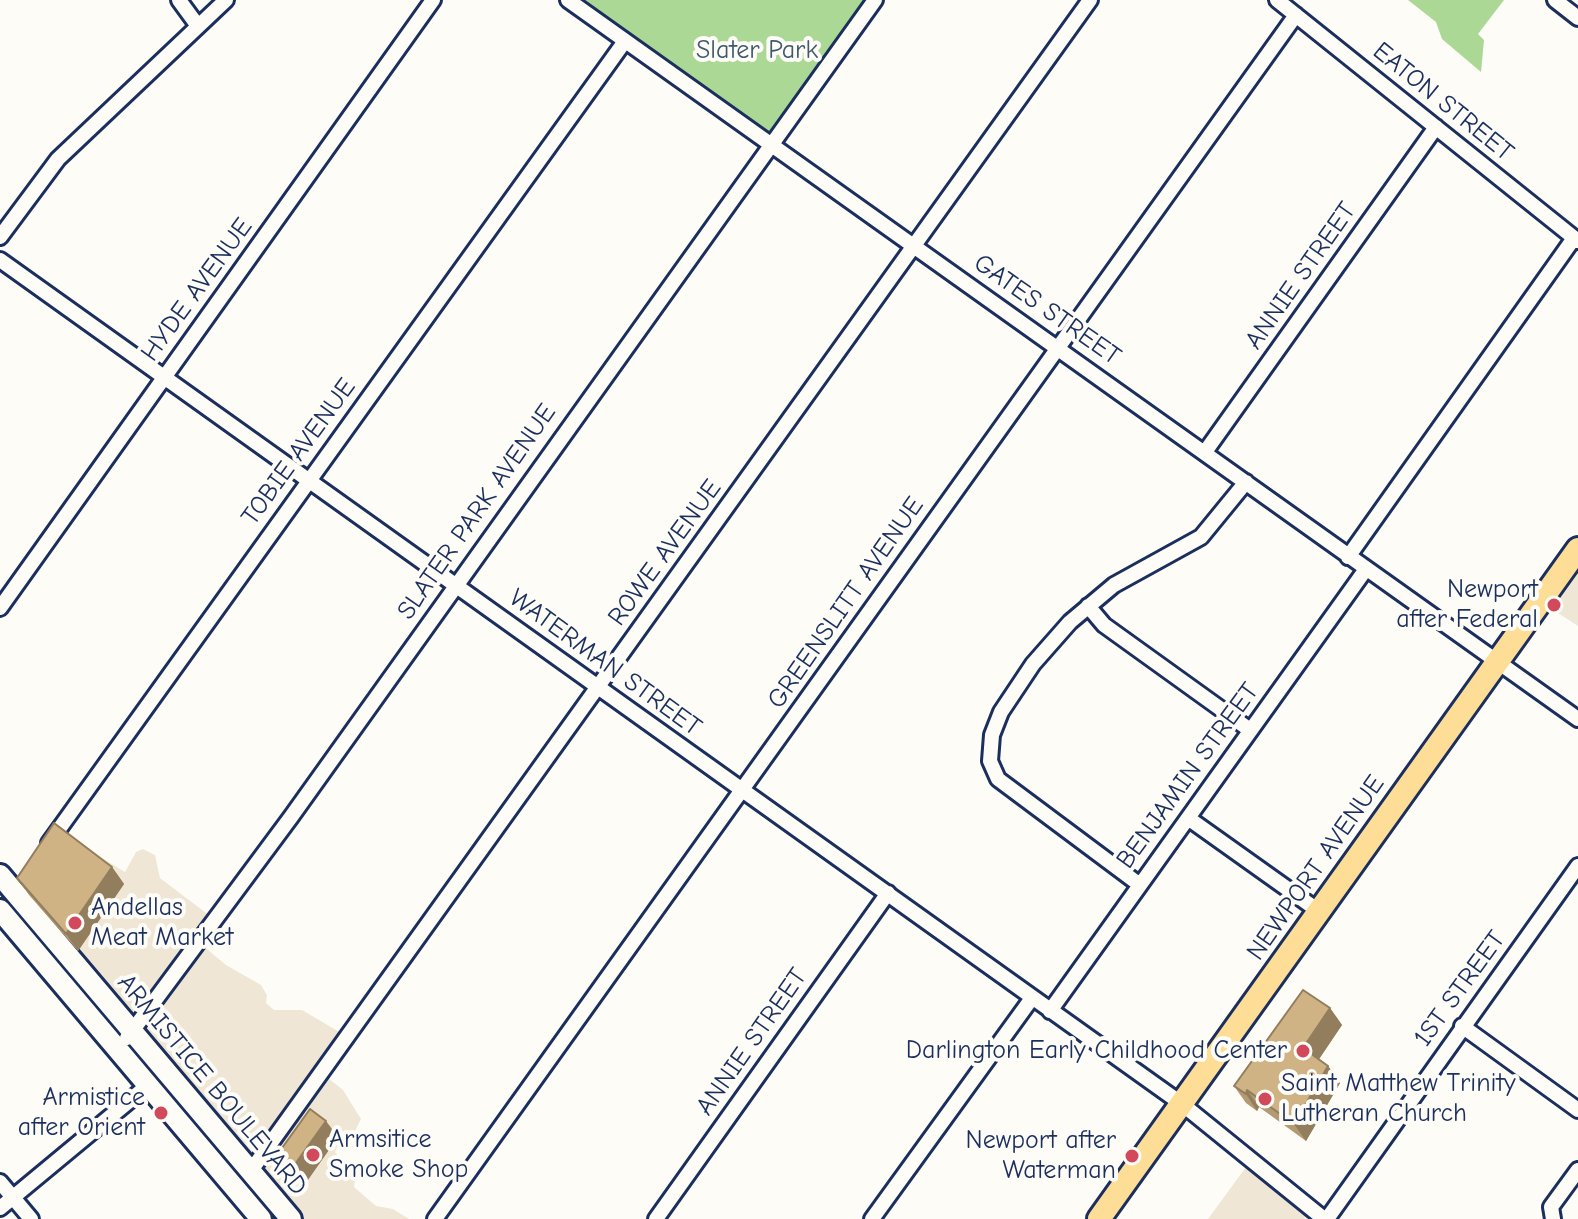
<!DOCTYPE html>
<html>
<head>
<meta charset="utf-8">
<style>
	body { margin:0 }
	canvas { display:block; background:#fdfcf7 }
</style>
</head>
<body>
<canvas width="1578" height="1219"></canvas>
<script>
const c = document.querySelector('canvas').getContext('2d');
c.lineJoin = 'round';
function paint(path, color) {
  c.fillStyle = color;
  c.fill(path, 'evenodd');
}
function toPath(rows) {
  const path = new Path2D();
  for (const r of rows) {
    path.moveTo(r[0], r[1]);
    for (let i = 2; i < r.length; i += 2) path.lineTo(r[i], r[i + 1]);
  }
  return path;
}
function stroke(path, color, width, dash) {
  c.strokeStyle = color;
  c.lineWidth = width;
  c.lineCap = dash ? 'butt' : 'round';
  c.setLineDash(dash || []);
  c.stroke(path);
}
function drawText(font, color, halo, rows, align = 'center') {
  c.font = font + ' "Comic Neue",sans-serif';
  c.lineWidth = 8;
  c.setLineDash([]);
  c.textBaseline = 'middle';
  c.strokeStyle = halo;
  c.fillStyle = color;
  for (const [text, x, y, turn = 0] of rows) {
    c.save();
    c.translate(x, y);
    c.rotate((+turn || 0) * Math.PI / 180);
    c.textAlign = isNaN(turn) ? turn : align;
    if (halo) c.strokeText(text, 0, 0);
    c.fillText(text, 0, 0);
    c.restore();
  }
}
paint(toPath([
	[1578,547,1578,626,1541,602],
	[59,825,97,855,125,872,136,852,143,849,155,855,160,878,210,916,196,940,226,965,261,985,267,995,266,1003,274,1010,302,1010,341,1033,318,1070,343,1090,361,1119,350,1141,340,1140,335,1152,355,1179,354,1187,376,1206,393,1209,409,1219,297,1219,14,884],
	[1254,1156,1315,1204,1304,1219,1208,1219]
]), '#f0e6d5');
paint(toPath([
	[574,0,872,0,771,138],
	[1408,0,1504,0,1478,34,1484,40,1481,72,1442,39,1436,22]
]), '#acd896');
const minor = toPath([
	[179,0,198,26],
	[568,0,1578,719],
	[1277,0,1578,241],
	[1555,0,1578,18],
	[0,237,58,159,226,0],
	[0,260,1182,1104,1324,1219],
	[1205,452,1436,127],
	[1348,557,1574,238],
	[1088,606,1104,625,1250,730],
	[0,608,433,0],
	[1188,818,1320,912],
	[49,843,625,41],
	[1140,885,998,779,990,761,992,735,1001,712,1033,664,1070,622,1114,585,1201,537,1246,482],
	[1050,1011,1366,569],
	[1462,1026,1578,1110],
	[127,1038,291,817,875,0],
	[250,1172,1090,0],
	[0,1182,31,1219],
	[0,1208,146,1087],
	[435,1219,1296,15],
	[656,1219,888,893],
	[872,1219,1032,998],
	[1327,1219,1578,866],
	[1553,1219,1551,1207,1578,1170]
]);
const secondary = toPath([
	[0,875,291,1219],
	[0,910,261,1219]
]);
const primary = toPath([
	[1099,1219,1578,549]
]);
stroke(minor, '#1b2f5e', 20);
stroke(secondary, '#1b2f5e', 26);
stroke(primary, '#1b2f5e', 28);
stroke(minor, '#fdfcf7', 14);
stroke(secondary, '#fdfcf7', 20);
stroke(primary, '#fedd96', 22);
paint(toPath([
	[112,867,124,884,78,951,29,895,17,878],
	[1330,1008,1342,1025,1319,1059,1328,1066,1340,1083,1306,1141,1259,1107,1257,1111,1246,1103,1234,1086],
	[338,1137,305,1184,289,1172,277,1155]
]), '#b39a72');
paint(toPath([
	[112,867,124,884,78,951,66,934],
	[1330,1008,1342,1025,1315,1065,1303,1048],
	[1328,1066,1340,1083,1306,1141,1294,1124],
	[1247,1090,1259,1107,1257,1111,1246,1094],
	[326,1121,338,1137,305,1184,293,1167]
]), '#927d5d');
const building = toPath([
	[54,823,112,867,66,934,17,878,54,823],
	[1303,990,1330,1008,1303,1048,1328,1066,1294,1124,1247,1090,1246,1094,1234,1086,1303,990],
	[310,1109,326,1121,293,1167,277,1155,310,1109]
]);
paint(building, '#d0b385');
stroke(building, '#927d5d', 2);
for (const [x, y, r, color] of [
	[1554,605,8,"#d1495b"],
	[75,923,8,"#d1495b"],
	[1303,1051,8,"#d1495b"],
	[1265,1099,8,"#d1495b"],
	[161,1113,8,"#d1495b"],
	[313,1155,8,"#d1495b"],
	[1132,1156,8,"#d1495b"]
]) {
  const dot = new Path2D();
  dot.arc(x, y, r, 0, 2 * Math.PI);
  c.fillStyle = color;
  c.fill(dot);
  stroke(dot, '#fdfcf7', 3);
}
drawText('26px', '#3f596c', '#fdfcf7', [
	["Slater Park",757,51]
]);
drawText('26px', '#1b2f5e', '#fdfcf7', [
	["EATON STREET",1443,102,39],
	["ANNIE STREET",1301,276,-55],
	["HYDE AVENUE",197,290,-54],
	["GATES STREET",1047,310,35],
	["TOBIE AVENUE",299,452,-54],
	["SLATER PARK AVENUE",477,512,-55],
	["ROWE AVENUE",665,553,-54],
	["GREENSLITT AVENUE",846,603,-55],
	["WATERMAN STREET",605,663,36],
	["BENJAMIN STREET",1188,776,-54],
	["NEWPORT AVENUE",1316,868,-55],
	["1ST STREET",1460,989,-54],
	["ANNIE STREET",752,1042,-55],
	["ARMISTICE BOULEVARD",212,1085,50]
]);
drawText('26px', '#1b2f5e', '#fdfcf7', [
	["Newport",1538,590],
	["after Federal",1538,620],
	["Andellas",91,908,"left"],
	["Meat Market",91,938,"left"],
	["Darlington Early Childhood Center",1287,1051],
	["Saint Matthew Trinity",1281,1084,"left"],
	["Lutheran Church",1281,1114,"left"],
	["Armistice",145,1098],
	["after Orient",145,1128],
	["Armsitice",329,1140,"left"],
	["Smoke Shop",329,1170,"left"],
	["Newport after",1116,1141],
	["Waterman",1116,1171]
], 'right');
</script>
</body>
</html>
